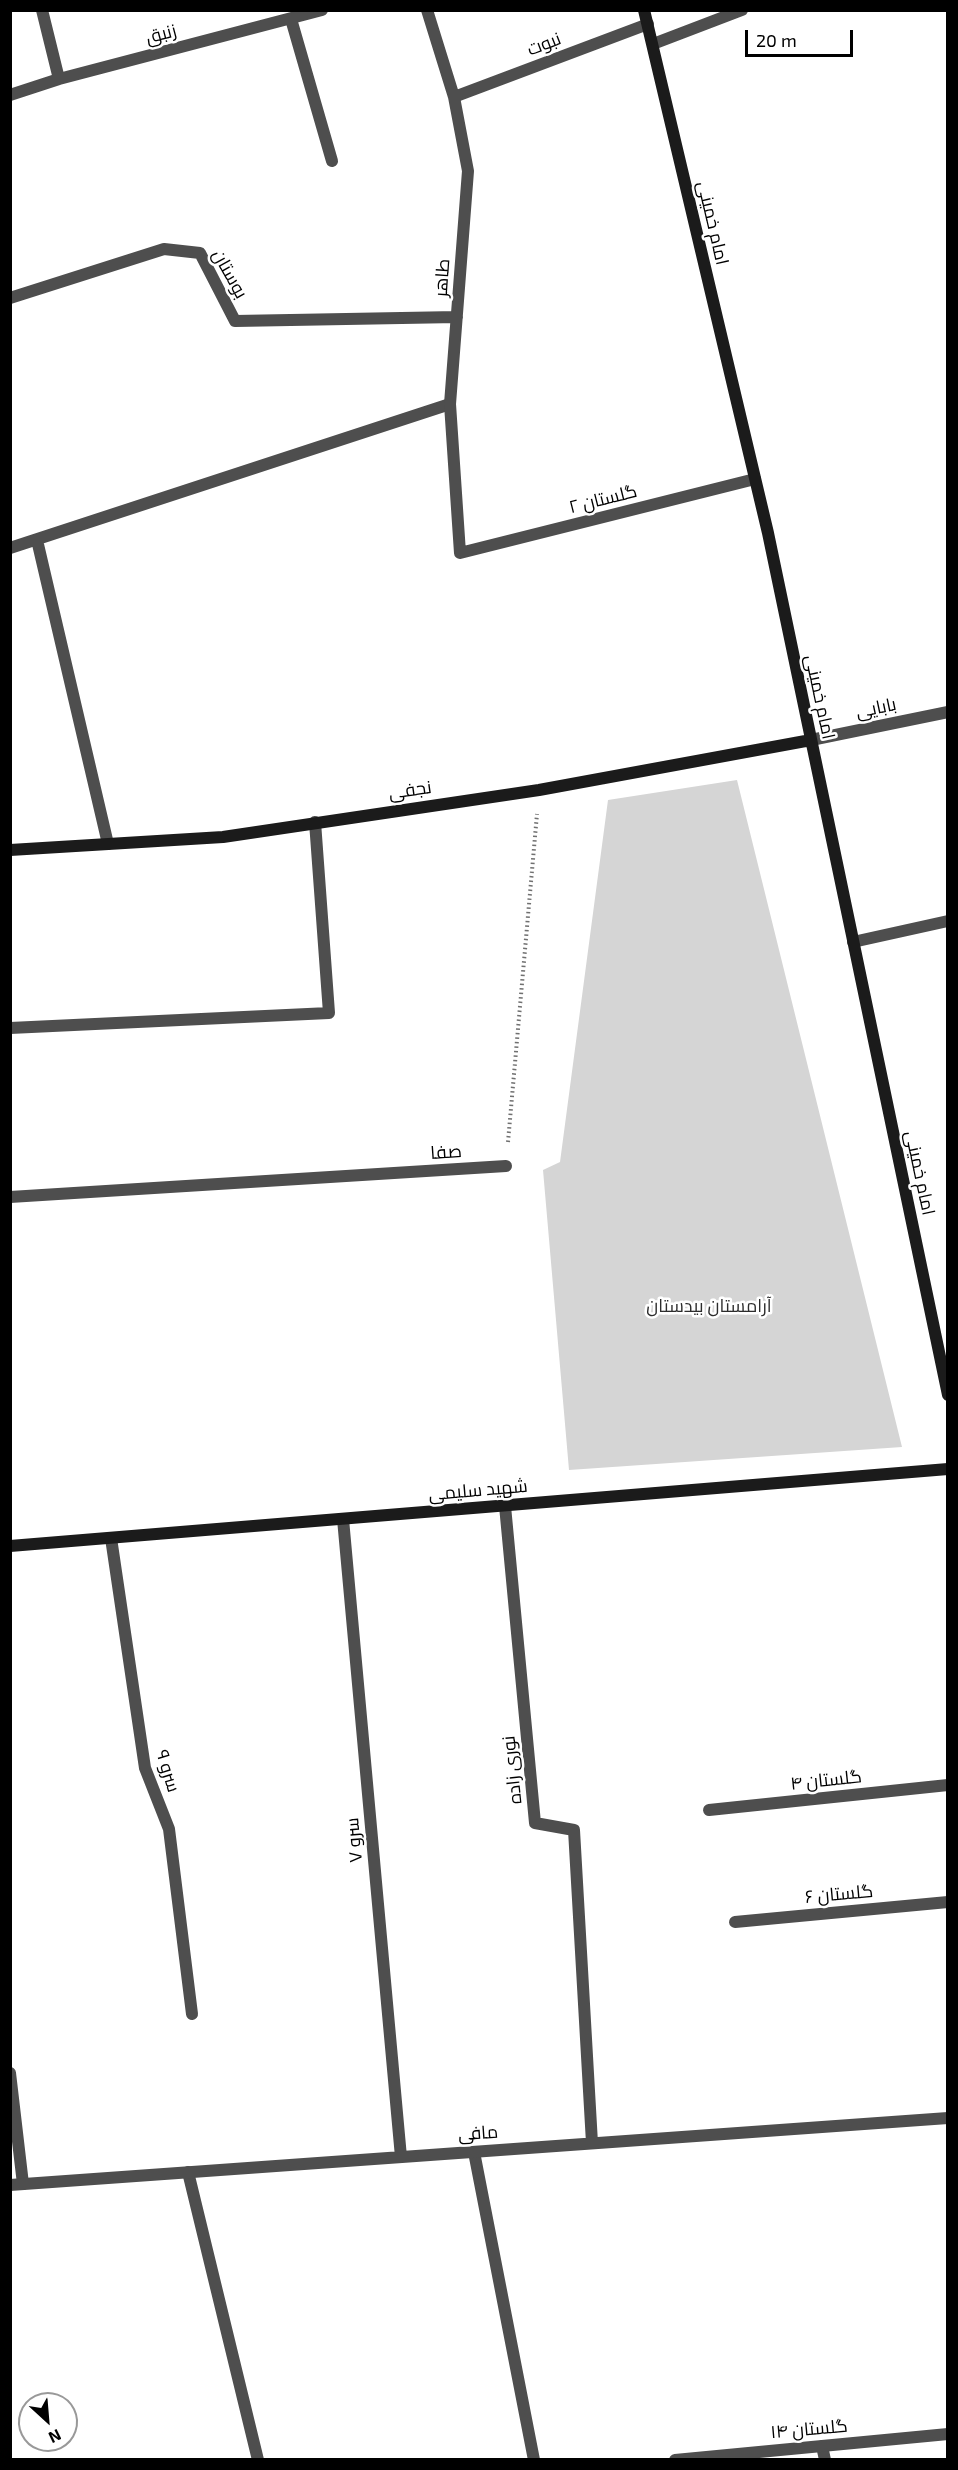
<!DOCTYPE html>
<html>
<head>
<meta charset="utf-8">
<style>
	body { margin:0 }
	#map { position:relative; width:958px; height:2470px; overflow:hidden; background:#fff; font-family:"Exo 2",sans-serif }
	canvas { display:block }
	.frame { position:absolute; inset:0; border:12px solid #000; pointer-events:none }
	.north { position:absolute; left:18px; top:2392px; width:60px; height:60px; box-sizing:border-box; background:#fff; border:2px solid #999; border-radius:50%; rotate:154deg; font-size:16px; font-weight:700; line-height:24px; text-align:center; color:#000 }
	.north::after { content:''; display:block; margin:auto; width:21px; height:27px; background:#000; clip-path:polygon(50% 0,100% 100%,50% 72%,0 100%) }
	.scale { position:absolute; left:745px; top:30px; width:108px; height:27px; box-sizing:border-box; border:3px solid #000; border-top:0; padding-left:8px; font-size:18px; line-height:21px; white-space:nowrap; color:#000; -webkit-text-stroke:4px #fff; paint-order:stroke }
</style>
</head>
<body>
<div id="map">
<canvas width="958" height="2470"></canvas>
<div class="frame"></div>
<div class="north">N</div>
<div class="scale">20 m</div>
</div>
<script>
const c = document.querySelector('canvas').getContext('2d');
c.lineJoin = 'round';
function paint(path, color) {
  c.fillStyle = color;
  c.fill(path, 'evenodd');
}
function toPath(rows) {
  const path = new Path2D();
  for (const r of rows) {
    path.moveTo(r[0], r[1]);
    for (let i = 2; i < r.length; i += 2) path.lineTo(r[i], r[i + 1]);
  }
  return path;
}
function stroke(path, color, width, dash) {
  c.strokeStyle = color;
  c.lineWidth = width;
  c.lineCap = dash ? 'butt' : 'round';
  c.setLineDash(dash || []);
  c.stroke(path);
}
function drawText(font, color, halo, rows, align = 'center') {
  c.font = font + ' "Exo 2",Cairo,sans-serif';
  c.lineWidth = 5;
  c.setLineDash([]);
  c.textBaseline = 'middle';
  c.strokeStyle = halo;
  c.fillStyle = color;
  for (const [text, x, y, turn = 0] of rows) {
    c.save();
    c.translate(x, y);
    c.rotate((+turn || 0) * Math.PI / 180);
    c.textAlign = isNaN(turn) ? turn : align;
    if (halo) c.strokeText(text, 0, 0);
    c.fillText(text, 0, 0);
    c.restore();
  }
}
paint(toPath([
	[737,780,902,1447,569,1470,543,1170,560,1162,608,800]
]), '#d5d5d5');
stroke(toPath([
	[508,1142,537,814]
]), '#707070', 4, [1.5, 3]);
stroke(toPath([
	[37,540,108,844],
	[10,548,450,404],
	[10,1028,329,1013,315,822],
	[10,2073,23,2184],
	[474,2152,534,2460],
	[188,2172,258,2460],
	[822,2446,825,2460]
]), '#4e4e4e', 12);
stroke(toPath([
	[42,10,59,79],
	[427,10,454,97,468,171,450,404,460,553,755,479],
	[291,19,332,161],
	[653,44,742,10],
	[10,95,59,79,322,10],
	[454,97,648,24],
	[10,298,164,249,200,253,235,321,457,317],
	[811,740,948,712],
	[853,942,948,921],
	[10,1197,506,1166],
	[505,1506,535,1823,574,1830,592,2143],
	[343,1519,401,2157],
	[111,1538,145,1768,169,1829,192,2014],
	[709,1810,948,1785],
	[735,1922,948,1902],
	[10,2185,948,2118],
	[675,2460,948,2434]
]), '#4e4e4e', 12);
stroke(toPath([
	[644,10,768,533,948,1395],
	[10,850,223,837,539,790,811,740],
	[10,1546,948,1469]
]), '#1b1b1b', 12);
drawText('18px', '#000', '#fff', [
	["زنبق",161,34,-15],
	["نبوت",544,44,-21],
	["امام خمینی",713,223,77],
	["بوستان",230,274,61],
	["طاهر",442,278,-86],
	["گلستان ۲",603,499,-14],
	["امام خمینی",820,697,78],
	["بابایی",876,708,-12],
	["نجفی",410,790,-8],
	["صفا",446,1152,-4],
	["امام خمینی",920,1173,78],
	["شهید سلیمی",478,1490,-5],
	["نوری زاده",512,1770,-96],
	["سرو ۹",168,1771,73],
	["گلستان ۴",826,1780,-6],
	["سرو ۷",354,1840,-95],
	["گلستان ۶",839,1894,-5],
	["مافی",478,2133,-4],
	["گلستان ۱۴",809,2429,-5]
]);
drawText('18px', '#2c2c2c', '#fff', [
	["آرامستان بیدستان",709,1306]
]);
</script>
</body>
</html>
